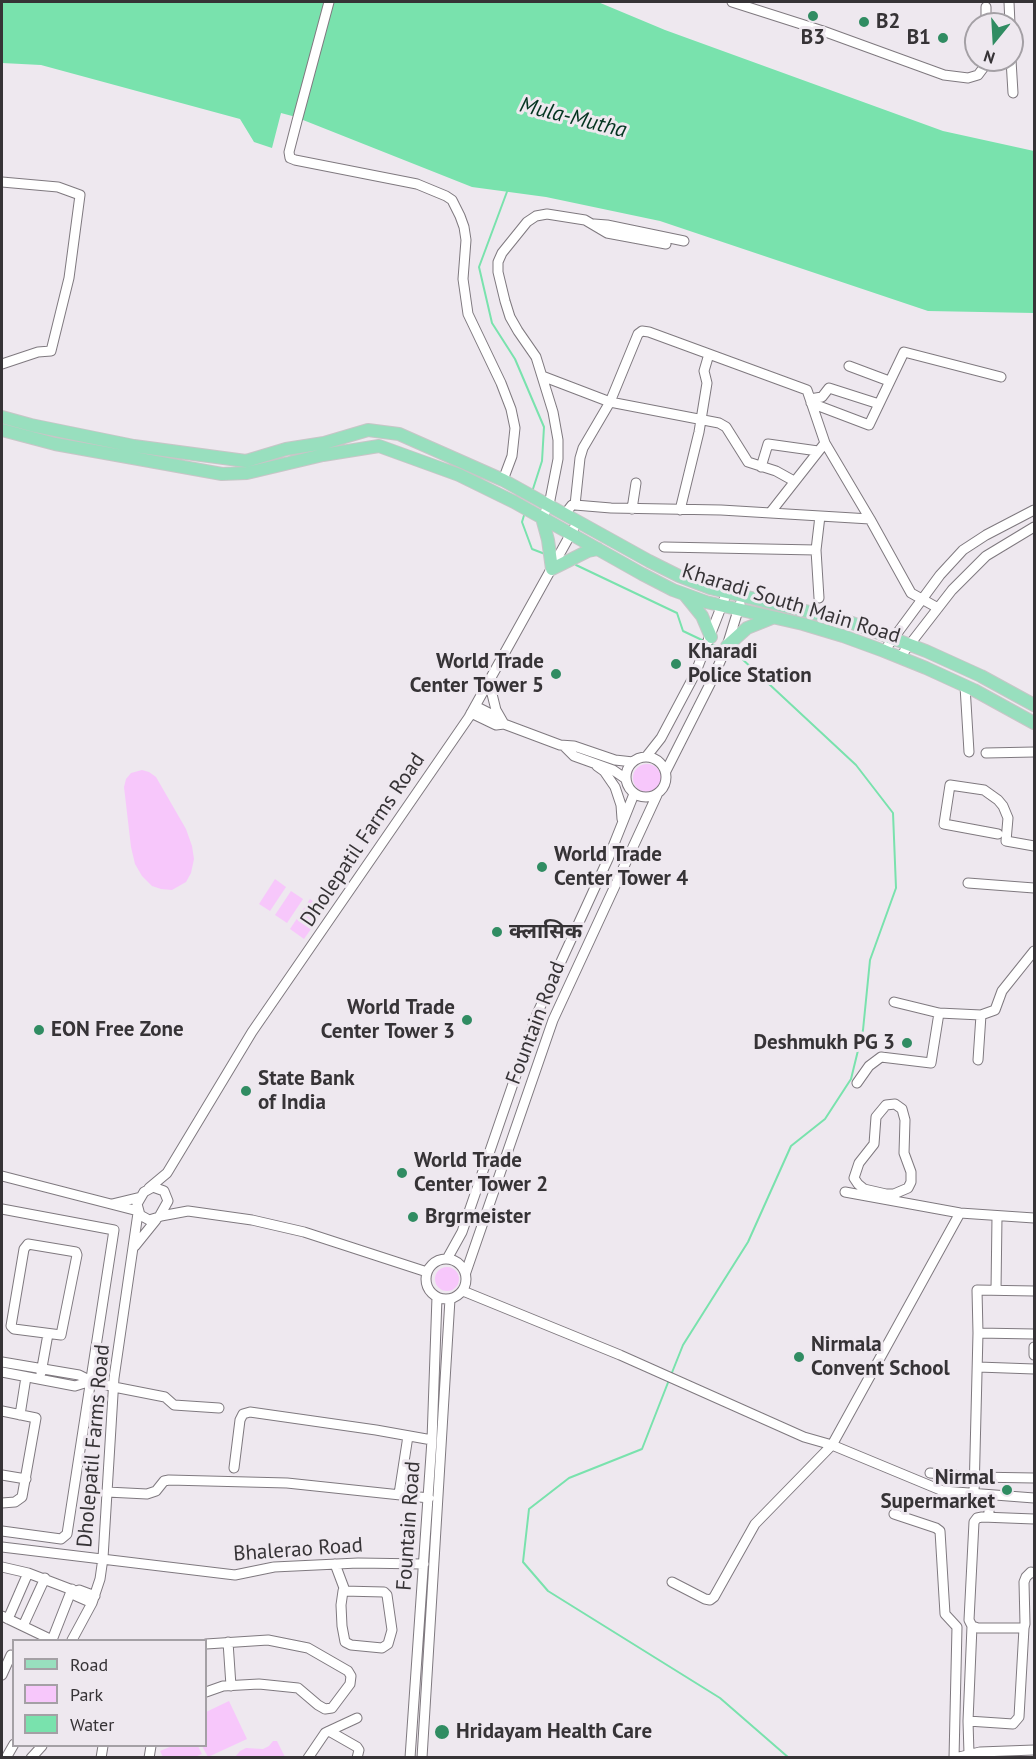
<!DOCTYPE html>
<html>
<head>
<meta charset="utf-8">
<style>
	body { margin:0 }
	#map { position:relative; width:1036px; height:1759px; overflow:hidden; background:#eee8ef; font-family:"PT Sans",sans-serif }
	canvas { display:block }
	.frame { position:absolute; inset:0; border:3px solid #363336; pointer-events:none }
	.legend { position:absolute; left:12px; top:1639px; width:195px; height:108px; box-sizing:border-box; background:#eee8ef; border:2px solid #a4a0a5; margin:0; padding:8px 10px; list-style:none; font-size:18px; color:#363336 }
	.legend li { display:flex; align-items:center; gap:12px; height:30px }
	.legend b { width:30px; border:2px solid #a4a0a5 }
	.north { position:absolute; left:964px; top:12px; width:60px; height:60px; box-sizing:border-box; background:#eee8ef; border:2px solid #a4a0a5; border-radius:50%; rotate:198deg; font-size:16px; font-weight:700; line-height:24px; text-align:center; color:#363336 }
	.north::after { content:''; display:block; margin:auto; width:21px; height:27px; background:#308c62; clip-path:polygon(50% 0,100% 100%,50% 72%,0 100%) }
</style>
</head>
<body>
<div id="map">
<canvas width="1036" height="1759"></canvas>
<div class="frame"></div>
<ul class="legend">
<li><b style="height:8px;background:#98dfbe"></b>Road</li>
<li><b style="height:16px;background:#f7c7fb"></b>Park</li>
<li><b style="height:16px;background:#79e2ad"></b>Water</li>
</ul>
<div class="north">N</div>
</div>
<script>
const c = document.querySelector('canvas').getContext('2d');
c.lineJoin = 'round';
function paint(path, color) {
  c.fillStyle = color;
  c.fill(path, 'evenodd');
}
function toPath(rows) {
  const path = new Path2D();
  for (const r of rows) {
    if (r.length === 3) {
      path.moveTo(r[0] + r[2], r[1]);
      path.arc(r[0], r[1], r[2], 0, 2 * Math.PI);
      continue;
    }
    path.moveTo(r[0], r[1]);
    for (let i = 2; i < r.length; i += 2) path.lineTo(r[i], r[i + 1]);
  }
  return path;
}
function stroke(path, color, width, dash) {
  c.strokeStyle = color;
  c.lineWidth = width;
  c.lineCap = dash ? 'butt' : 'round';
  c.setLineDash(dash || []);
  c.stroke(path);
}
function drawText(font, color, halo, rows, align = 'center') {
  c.font = font + ' "PT Sans","Noto Sans Devanagari",sans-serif';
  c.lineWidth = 6;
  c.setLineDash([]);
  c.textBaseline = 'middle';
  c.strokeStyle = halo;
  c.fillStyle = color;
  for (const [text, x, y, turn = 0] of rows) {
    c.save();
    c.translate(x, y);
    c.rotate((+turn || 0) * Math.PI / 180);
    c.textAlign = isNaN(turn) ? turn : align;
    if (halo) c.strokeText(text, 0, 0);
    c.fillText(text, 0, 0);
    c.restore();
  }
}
paint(toPath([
	[647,778,14],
	[142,770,149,772,156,777,186,829,192,846,194,859,191,873,186,882,172,890,161,889,152,886,142,876,135,864,131,847,124,787,126,779,131,773],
	[275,879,286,887,270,911,259,904],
	[291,891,303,899,287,923,275,915],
	[310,899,325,909,304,939,290,929],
	[447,1279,12],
	[229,1701,247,1739,208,1757,202,1746,206,1746,206,1712],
	[273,1741,277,1741,285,1757,235,1757,240,1751,246,1748,263,1749,269,1746],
	[172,1746,198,1746,202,1754,195,1757,163,1757,160,1751]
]), '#f7c7fb');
paint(toPath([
	[2,2,325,2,296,117,281,113,272,148,254,142,240,119,41,65,2,63],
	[329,2,598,2,665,30,943,131,1034,151,1034,313,928,311,660,221,546,197,472,187,298,118]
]), '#79e2ad');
stroke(toPath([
	[508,189,479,267,492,323,515,359,544,427,542,461,532,492],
	[525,512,522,522,532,549,545,554],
	[576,565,677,613,683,631,704,641],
	[709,643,723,649],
	[671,1375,683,1345,748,1242,791,1146,825,1119,851,1079,863,1030,870,960,896,888,893,813,856,765,740,657,728,652],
	[669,1380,642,1449,569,1478,529,1509,523,1562,548,1591,720,1698,789,1758]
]), '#79e2ad', 2);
const minor = toPath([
	[329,2,297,121,289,152,290,158,295,160,417,184,446,196,452,200,460,216,464,227,466,240,463,279,468,314,501,383,511,409,515,428,512,456,503,480],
	[732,2,823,31,944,75,968,78,978,75,984,67,985,60],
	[1009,2,1010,24],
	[986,24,986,7],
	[1011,60,1013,93],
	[2,182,58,187,80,195,69,278,51,351,38,352,2,364],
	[594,224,607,225,684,241],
	[849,366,889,381],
	[542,376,610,402,719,423,726,427,748,462,776,471,794,481],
	[810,399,822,397,829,388,879,404],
	[811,403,869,425,904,352,1001,377],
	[761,467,768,444,818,451],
	[575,505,580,458,583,448,610,402,638,334,642,331,649,332,807,390,825,443,870,519,911,593,938,608],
	[632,509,636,483],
	[680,510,699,432,707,383,704,371,709,354],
	[770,513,825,443],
	[565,514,572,505,575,505,611,508,721,510,870,519],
	[542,518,549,505,558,459,558,440,553,412,536,357,518,331,510,317,505,301,498,272,498,262,502,253,527,222,536,216,547,214,585,220,607,233,666,244],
	[664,547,816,550],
	[819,598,816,550,820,516],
	[884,651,940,575,963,550,986,535,1034,510],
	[900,657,952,590,986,556,1034,527],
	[489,682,496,710,504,724],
	[965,686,969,752],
	[475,706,499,718],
	[471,713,496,725,504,724,560,745,574,746,615,760,633,762],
	[564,746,574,756,613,770,626,779],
	[986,753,1034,752],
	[646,777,20],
	[646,757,661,738,695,674,727,592],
	[597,766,604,771,615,787,621,805,622,819],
	[666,771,711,682,727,646,740,604],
	[998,834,944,824,950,785,984,790,998,800,1003,806,1008,818,1006,841,1034,846],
	[968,883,1034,888],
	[894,1002,939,1013,981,1015,995,1010,1002,991,1034,951],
	[978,1060,981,1015],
	[857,1083,869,1066,881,1057,931,1063,939,1013],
	[2,1176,138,1211],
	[153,1187,164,1191,168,1201,159,1217,149,1220,140,1215,137,1204,144,1192,153,1187],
	[149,1188,167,1173,252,1032,469,717,574,528],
	[845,1192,960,1213,1034,1218],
	[894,1194,908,1188,911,1182,911,1172,904,1153,905,1120,902,1109,895,1104,886,1105,876,1117,874,1144,859,1163,854,1178,858,1184,864,1189,886,1194,894,1194,895,1200],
	[112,1204,141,1197],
	[2,1209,114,1230,67,1534,61,1539,2,1531],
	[161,1216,188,1211,252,1220,304,1232,427,1272],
	[28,1244,76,1252,77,1255,61,1335,14,1329,11,1326,24,1249,28,1244],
	[135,1246,156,1220],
	[446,1279,20],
	[447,1259,462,1232,537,1014,608,859,634,794],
	[466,1272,553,1020,657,795],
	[996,1290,997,1217],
	[463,1291,620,1355,804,1437,832,1445,943,1491,1034,1498],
	[978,1333,1034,1334],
	[1034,1355,1034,1347],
	[2,1362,79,1375,91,1381,114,1387,165,1397,174,1405,219,1408],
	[978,1367,1034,1369],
	[2,1372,75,1386,91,1381],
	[41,1373,48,1334],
	[2,1411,36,1418,22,1497,15,1502,2,1503],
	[20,1415,26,1377],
	[234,1468,240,1420,243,1414,250,1412,376,1430,432,1440],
	[930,1473,974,1477,1034,1478],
	[2,1475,26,1479],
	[107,1492,147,1494,156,1491,164,1481,169,1480,287,1483,429,1498],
	[399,1494,408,1436],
	[974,1494,978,1333,977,1290,1034,1291],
	[894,1514,936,1528,940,1531,945,1614,957,1627,954,1758],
	[989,1517,989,1495],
	[2,1547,235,1575,274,1567,358,1563,424,1564],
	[335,1564,344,1588,343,1591,341,1605,342,1626,345,1642,351,1645,382,1648,388,1644,392,1630,387,1595,384,1592,343,1591],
	[2,1567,28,1573,75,1591,79,1590,95,1596],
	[672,1582,705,1599,710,1600,714,1597,755,1524,832,1445,960,1213],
	[75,1591,76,1596,92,1603],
	[2,1616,52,1640,72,1589],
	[8,1619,28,1573],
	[23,1626,45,1578],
	[972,1626,978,1628,1024,1628,1025,1624,1024,1582,1026,1577,1031,1572,1034,1573],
	[72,1640,92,1603,100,1579,103,1558,114,1378,138,1213],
	[228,1642,231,1686],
	[206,1644,268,1640,308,1648,348,1671,351,1676,350,1684,332,1708,325,1709,318,1705,298,1688,259,1684,223,1686,206,1692],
	[2,1675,11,1655],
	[968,1721,1013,1724,1019,1717,1024,1628],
	[329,1731,357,1718],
	[969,1754,968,1721,972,1626,969,1620,974,1522,977,1518,982,1517,1034,1519],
	[6,1758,14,1744],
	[31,1758,42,1746],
	[101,1758,103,1746],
	[149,1758,151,1746],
	[308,1758,325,1733,329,1731,357,1747,359,1750,357,1758],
	[410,1758,432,1440,437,1297],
	[422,1758,450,1299],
	[955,1758,980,1752,1034,1750]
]);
const major = toPath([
	[2,417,31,425,134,446,246,461,286,449,324,443,368,430,399,434,503,480,649,561,679,576,710,588,847,621,926,651,981,676,1034,705],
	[2,430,55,444,222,474,247,473,323,455,379,446,459,475,514,502,642,574,673,590,706,602,803,624,843,636,884,651,926,668,974,690,1034,723],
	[542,518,548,540,552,569,588,551,598,549],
	[685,595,702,616,711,637],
	[727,646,747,628,772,618]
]);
stroke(minor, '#7f797f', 11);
stroke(major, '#c7c6c7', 14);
stroke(minor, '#fff', 9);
stroke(major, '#98dfbe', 12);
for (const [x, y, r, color] of [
	[813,16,6,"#308c62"],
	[864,22,6,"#308c62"],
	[943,38,6,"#308c62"],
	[676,664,6,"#308c62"],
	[556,674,6,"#308c62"],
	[542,867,6,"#308c62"],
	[497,932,6,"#308c62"],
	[467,1020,6,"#308c62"],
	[39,1030,6,"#308c62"],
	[907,1043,6,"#308c62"],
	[246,1091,6,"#308c62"],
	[402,1173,6,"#308c62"],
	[413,1217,6,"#308c62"],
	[799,1357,6,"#308c62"],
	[1007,1490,6,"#308c62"],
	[442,1732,8,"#308c62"]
]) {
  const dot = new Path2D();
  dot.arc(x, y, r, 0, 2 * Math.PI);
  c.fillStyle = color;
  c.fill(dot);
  stroke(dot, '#eee8ef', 2);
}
drawText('bold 21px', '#363336', '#eee8ef', [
	["B2",876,22],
	["B3",813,38,"center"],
	["B1",931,38,"right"],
	["Kharadi",688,652],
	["Police Station",688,676],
	["World Trade",544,662,"right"],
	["Center Tower 5",544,686,"right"],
	["World Trade",554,855],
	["Center Tower 4",554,879],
	["क्लासिक",509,932],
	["World Trade",455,1008,"right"],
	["Center Tower 3",455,1032,"right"],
	["EON Free Zone",51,1030],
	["Deshmukh PG 3",895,1043,"right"],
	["State Bank",258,1079],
	["of India",258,1103],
	["World Trade",414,1161],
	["Center Tower 2",414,1185],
	["Brgrmeister",425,1217],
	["Nirmala",811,1345],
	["Convent School",811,1369],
	["Nirmal",995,1478,"right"],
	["Supermarket",995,1502,"right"],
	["Hridayam Health Care",456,1732]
], 'left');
drawText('21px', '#363336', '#eee8ef', [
	["Kharadi South Main Road",791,604,17],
	["Dholepatil Farms Road",363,840,-56],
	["Fountain Road",536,1023,-69],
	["Dholepatil Farms Road",94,1446,-85],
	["Fountain Road",409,1526,-86],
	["Bhalerao Road",298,1550,-4]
]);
drawText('italic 22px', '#033420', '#eee8ef', [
	["Mula-Mutha",573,118,14]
]);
</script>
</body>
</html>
